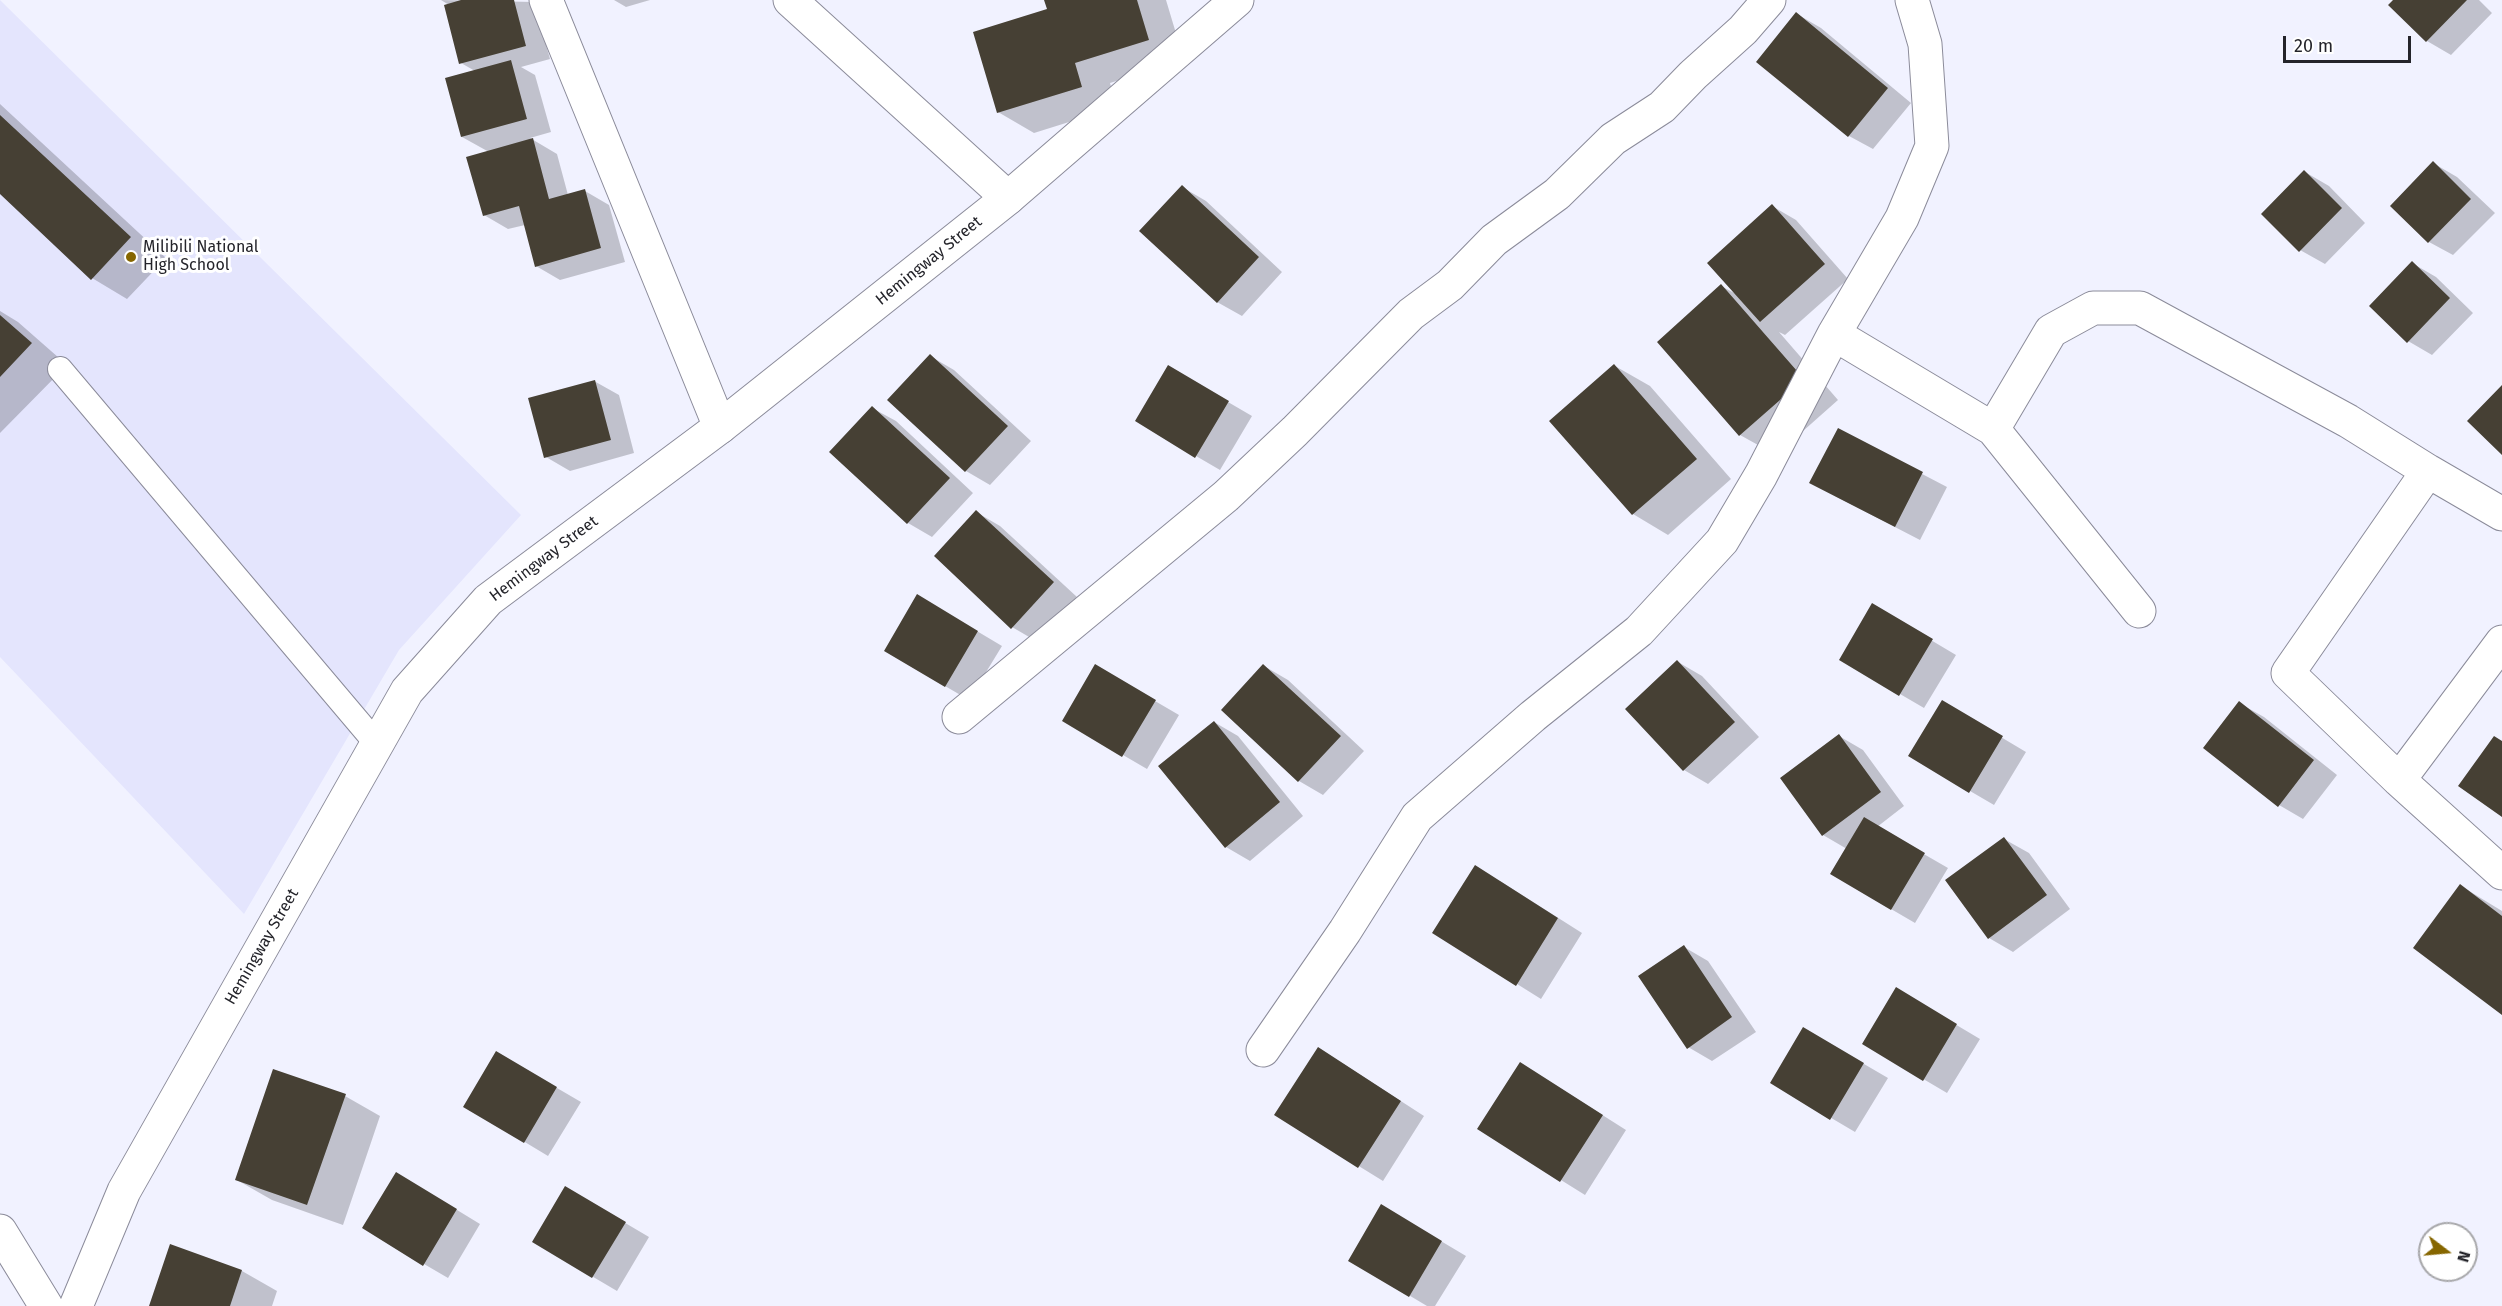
<!DOCTYPE html>
<html>
<head>
<meta charset="utf-8">
<style>
	body { margin:0 }
	#map { position:relative; width:2502px; height:1306px; overflow:hidden; background:#f1f2ff; font-family:"Fira Sans",sans-serif }
	canvas { display:block }
	.north { position:absolute; left:2418px; top:1222px; width:60px; height:60px; box-sizing:border-box; background:#fff; border:2px solid #a7a7aa; border-radius:50%; rotate:106deg; font-size:16px; font-weight:700; line-height:24px; text-align:center; color:#24242a }
	.north::after { content:''; display:block; margin:auto; width:21px; height:27px; background:#866600; clip-path:polygon(50% 0,100% 100%,50% 72%,0 100%) }
	.scale { position:absolute; left:2283px; top:36px; width:128px; height:27px; box-sizing:border-box; border:3px solid #24242a; border-top:0; padding-left:8px; font-size:18px; line-height:21px; white-space:nowrap; color:#24242a; -webkit-text-stroke:4px #fff; paint-order:stroke }
</style>
</head>
<body>
<div id="map">
<canvas width="2502" height="1306"></canvas>
<div class="north">N</div>
<div class="scale">20 m</div>
</div>
<script>
const c = document.querySelector('canvas').getContext('2d');
c.lineJoin = 'round';
function paint(path, color) {
  c.fillStyle = color;
  c.fill(path, 'evenodd');
}
function toPath(rows) {
  const path = new Path2D();
  for (const r of rows) {
    path.moveTo(r[0], r[1]);
    for (let i = 2; i < r.length; i += 2) path.lineTo(r[i], r[i + 1]);
  }
  return path;
}
function stroke(path, color, width, dash) {
  c.strokeStyle = color;
  c.lineWidth = width;
  c.lineCap = dash ? 'butt' : 'round';
  c.setLineDash(dash || []);
  c.stroke(path);
}
function drawText(font, color, halo, rows, align = 'center') {
  c.font = font + ' "Fira Sans",sans-serif';
  c.lineWidth = 6;
  c.setLineDash([]);
  c.textBaseline = 'middle';
  c.strokeStyle = halo;
  c.fillStyle = color;
  for (const [text, x, y, turn = 0] of rows) {
    c.save();
    c.translate(x, y);
    c.rotate((+turn || 0) * Math.PI / 180);
    c.textAlign = isNaN(turn) ? turn : align;
    if (halo) c.strokeText(text, 0, 0);
    c.fillText(text, 0, 0);
    c.restore();
  }
}
paint(toPath([
	[0,0,521,515,399,650,244,914,0,657]
]), '#e4e5fd');
paint(toPath([
	[441,0,534,2,550,59,521,67,535,75,551,132,530,138,557,154,568,195,585,191,609,205,625,262,560,280,536,266,525,225,508,229,484,215,489,152,462,137,475,71,461,63,449,5],
	[614,0,650,0,626,7],
	[1046,0,1166,0,1184,60,1110,83,1117,107,1034,133,998,112,1049,10],
	[2395,0,2479,0,2492,13,2451,55,2427,41],
	[1797,14,1821,28,1911,103,1873,149,1849,136],
	[0,104,166,258,127,299,92,278,0,192],
	[2433,163,2457,177,2495,213,2453,255,2429,242],
	[2305,172,2329,186,2365,223,2325,264,2300,250],
	[1182,187,1206,201,1282,272,1242,316,1217,302],
	[1772,206,1796,220,1848,279,1785,335,1779,332,1838,400,1776,455,1740,435,1721,286,1738,295],
	[2412,263,2436,277,2473,313,2432,355,2408,341],
	[0,311,18,322,67,365,0,433],
	[930,356,954,370,1031,441,990,485,966,471],
	[1615,366,1650,386,1731,479,1668,535,1633,514,1552,421],
	[1168,367,1252,416,1220,470,1196,456],
	[594,381,619,395,634,453,570,471,546,457],
	[872,408,896,421,973,493,932,537,908,523,831,452],
	[1838,430,1947,487,1920,540,1835,496],
	[976,512,1000,526,1077,597,1036,641,1012,627],
	[918,596,1002,646,969,700,945,686],
	[1872,605,1956,655,1924,708,1900,694],
	[1678,662,1702,676,1759,737,1708,784,1684,770],
	[1095,666,1179,715,1147,769,1123,755],
	[1264,666,1288,680,1364,751,1323,795,1299,781],
	[1942,702,2026,752,1994,805,1910,756],
	[2239,703,2264,717,2337,775,2303,819,2279,805],
	[1214,722,1238,736,1303,816,1250,861,1226,847],
	[1839,736,1863,750,1904,806,1877,827,1948,868,1915,923,1891,909,1847,849,1823,835],
	[2004,839,2029,853,2070,909,2013,952,1989,938],
	[1500,881,1582,933,1541,999,1434,932],
	[2461,886,2502,911,2502,1014],
	[1684,947,1708,961,1756,1032,1712,1061,1688,1047],
	[1896,989,1980,1039,1947,1093,1864,1044],
	[1804,1029,1888,1078,1855,1132,1772,1083],
	[497,1053,581,1102,548,1156,465,1106],
	[1342,1063,1424,1116,1383,1181,1276,1115],
	[1544,1078,1626,1130,1585,1195,1479,1129],
	[345,1096,380,1116,343,1225,272,1200,237,1180],
	[421,1188,480,1224,448,1278,424,1264],
	[566,1188,649,1237,617,1291,534,1242],
	[1382,1206,1466,1256,1435,1306,1427,1306,1350,1260],
	[171,1246,242,1271,277,1291,272,1306,150,1306]
]), '#0003');
paint(toPath([
	[461,0,514,0,526,46,459,64,444,5],
	[1044,0,1137,0,1149,40,1075,63,1082,87,997,113,973,32,1047,9],
	[2393,0,2467,0,2426,42,2388,5],
	[1796,12,1888,88,1848,137,1756,62],
	[511,60,527,119,461,137,445,78],
	[0,115,131,237,91,280,0,194],
	[533,138,549,199,585,189,601,248,535,267,519,206,483,216,466,157],
	[2433,161,2471,199,2428,243,2390,206],
	[2304,170,2342,208,2299,252,2261,214],
	[1182,185,1259,257,1217,303,1139,231],
	[1772,204,1825,264,1760,322,1707,263],
	[2412,261,2450,298,2407,343,2369,306],
	[1721,284,1804,379,1739,436,1657,342],
	[0,315,32,343,0,377],
	[930,354,1008,426,965,472,887,400],
	[1614,364,1697,459,1632,515,1549,421],
	[1168,365,1229,401,1195,458,1135,421],
	[595,380,611,440,544,458,528,398],
	[2502,385,2502,455,2467,421],
	[872,406,950,478,907,524,829,452],
	[1838,428,1923,472,1895,527,1809,483],
	[976,510,1054,582,1011,629,934,556],
	[917,594,978,631,945,687,884,651],
	[1872,603,1933,639,1899,696,1839,660],
	[1677,660,1735,722,1683,771,1625,709],
	[1095,664,1156,700,1122,757,1062,721],
	[1263,664,1341,736,1298,782,1221,710],
	[1942,700,2003,736,1969,793,1908,756],
	[2239,701,2314,760,2278,807,2203,748],
	[1214,721,1280,802,1225,848,1158,766],
	[1839,734,1881,792,1822,836,1780,778],
	[2494,736,2502,741,2502,817,2458,786],
	[1864,817,1925,853,1891,910,1830,874],
	[2004,837,2047,895,1988,939,1945,880],
	[1475,865,1558,918,1516,986,1432,933],
	[2460,884,2502,916,2502,1015,2413,948],
	[1684,945,1732,1017,1687,1049,1638,976],
	[1896,987,1957,1024,1923,1081,1862,1044],
	[1803,1027,1864,1063,1830,1120,1770,1083],
	[1318,1047,1401,1101,1358,1168,1274,1115],
	[496,1051,557,1087,524,1143,463,1107],
	[1520,1062,1603,1115,1560,1182,1477,1129],
	[273,1069,346,1094,307,1205,235,1180],
	[396,1172,457,1209,423,1266,362,1228],
	[565,1186,626,1222,592,1278,532,1242],
	[1381,1204,1442,1241,1409,1297,1348,1261],
	[170,1244,242,1270,230,1306,149,1306]
]), '#464034');
const service = toPath([
	[60,369,377,744]
]);
const minor = toPath([
	[546,0,720,427],
	[790,0,1008,198],
	[1834,334,1993,429,2139,611],
	[1993,429,2051,331,2093,308,2140,308,2348,421,2428,471,2502,514],
	[2428,471,2288,673,2399,780,2502,873],
	[959,717,1226,496,1295,431,1411,314,1450,285,1494,240,1557,194,1613,139,1662,107,1693,75,1743,30,1769,0],
	[2399,780,2502,642],
	[1263,1050,1345,931,1417,817,1533,716,1639,631,1722,541,1761,475,1834,334,1902,218,1932,146,1925,44,1912,0],
	[0,1231,46,1306]
]);
const secondary = toPath([
	[76,1306,124,1191,407,691,488,600,720,427,1008,198,1237,0]
]);
stroke(service, '#8b8b9a', 26);
stroke(minor, '#8b8b9a', 35);
stroke(secondary, '#8b8b9a', 35);
stroke(service, '#fff', 24);
stroke(minor, '#fff', 33);
stroke(secondary, '#fff', 33);
for (const [x, y, r, color] of [
	[131,257,6,"#866600"]
]) {
  const dot = new Path2D();
  dot.arc(x, y, r, 0, 2 * Math.PI);
  c.fillStyle = color;
  c.fill(dot);
  stroke(dot, '#fff', 2);
}
drawText('16px', '#24242a', '#fff', [
	["Milibili National",143,248],
	["High School",143,266]
], 'left');
drawText('16px', '#24242a', '#fff', [
	["Hemingway Street",929,261,-39],
	["Hemingway Street",544,559,-37],
	["Hemingway Street",262,947,-60]
]);
</script>
</body>
</html>
